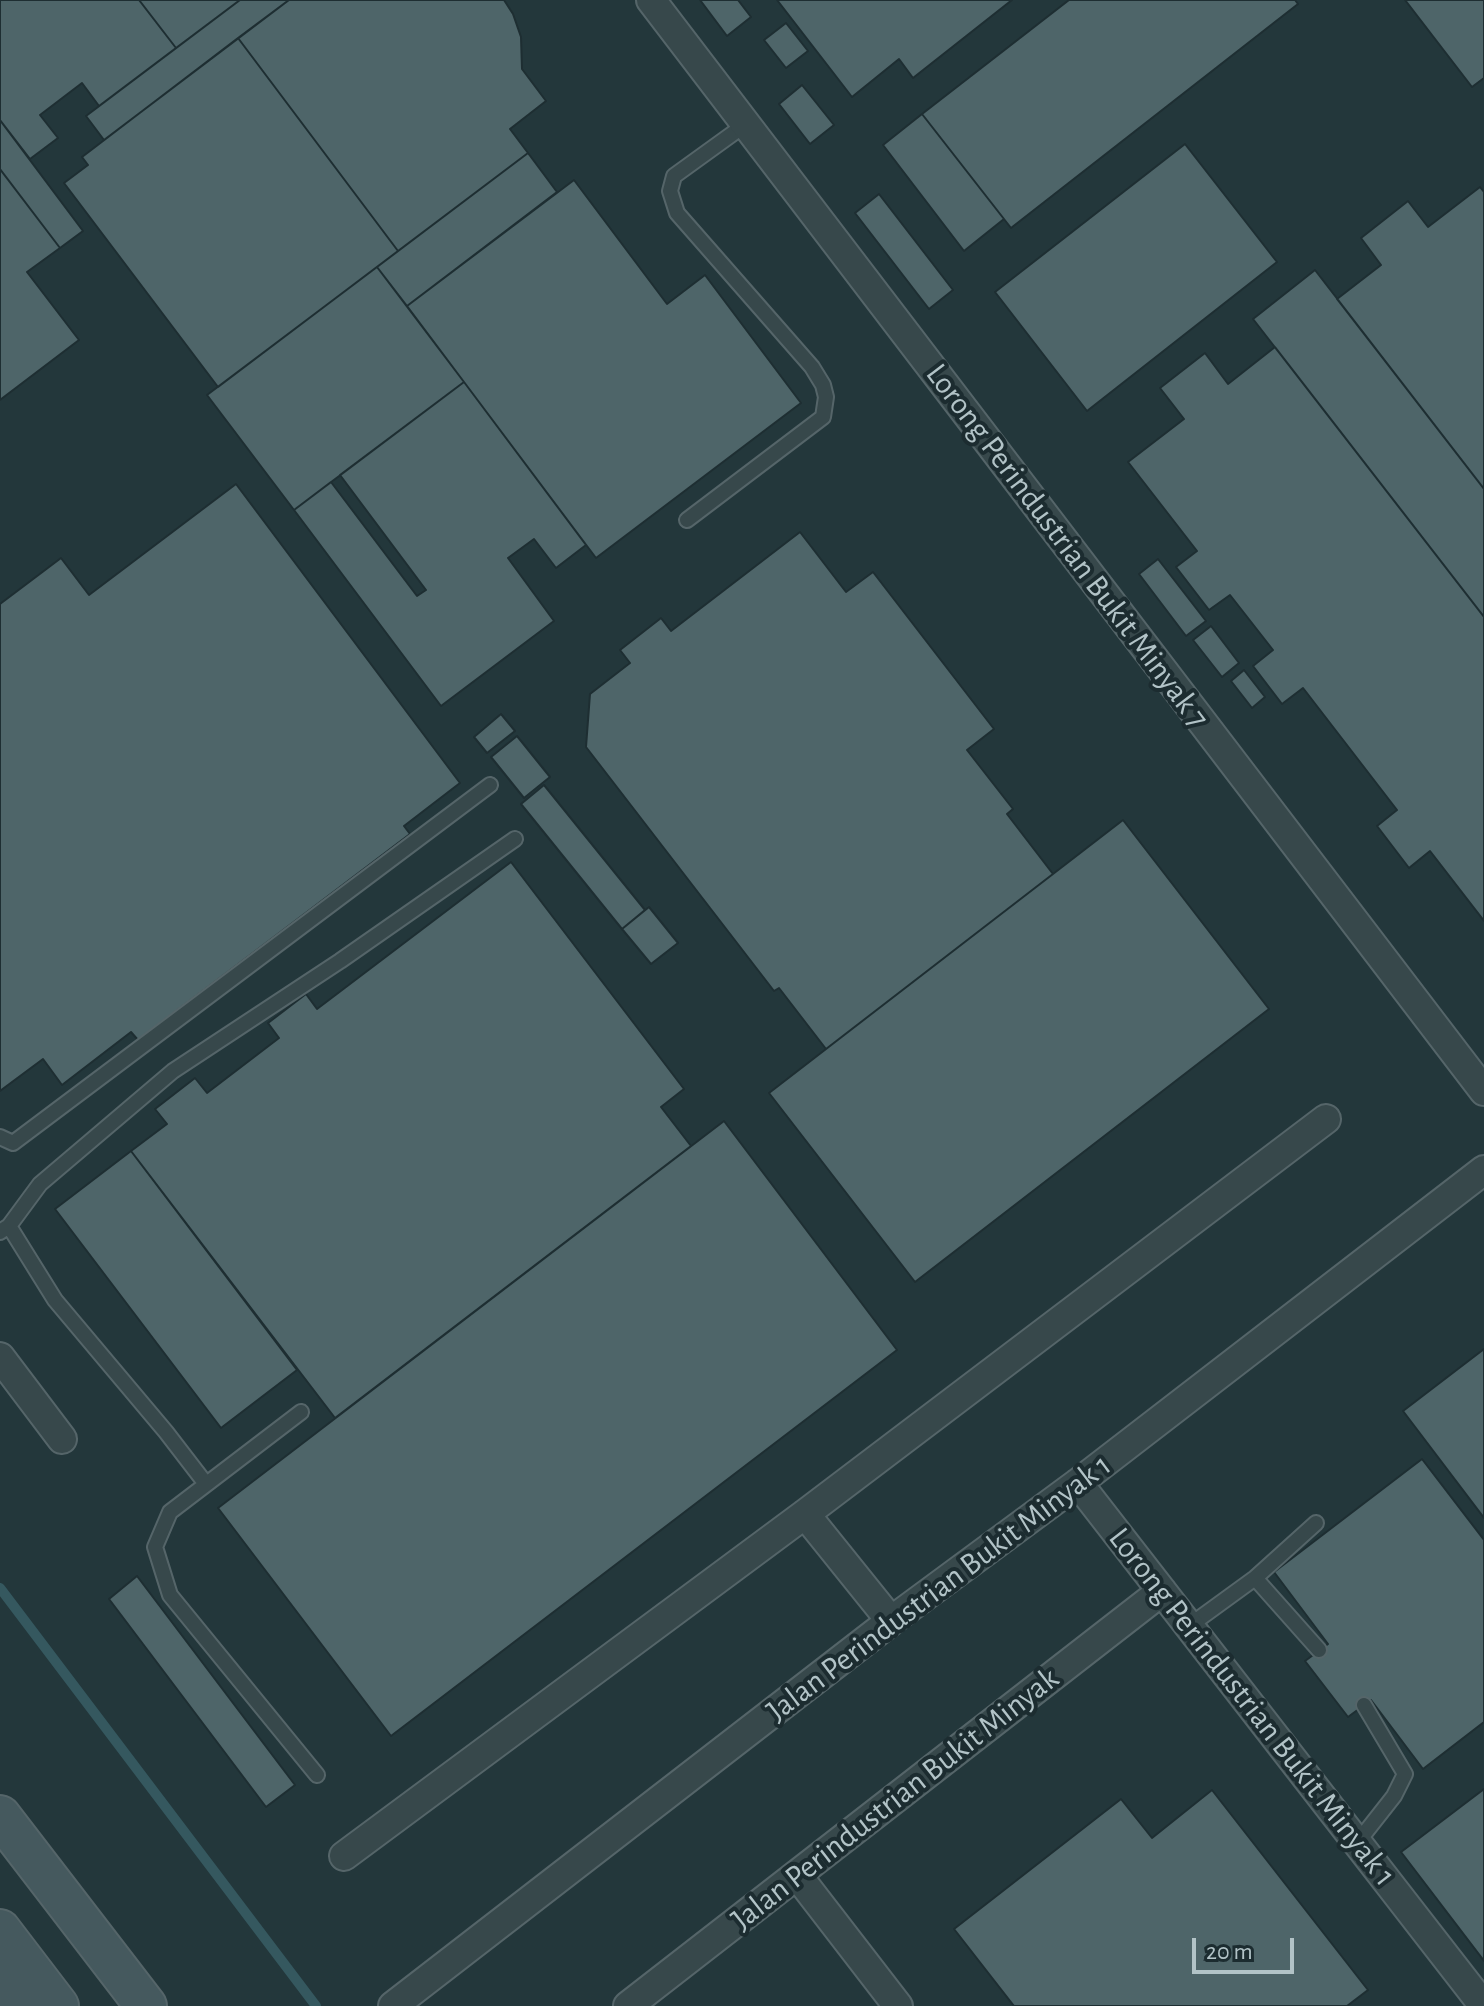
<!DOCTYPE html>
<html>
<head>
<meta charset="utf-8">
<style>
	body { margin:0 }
	#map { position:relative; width:1484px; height:2006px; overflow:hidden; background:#23373b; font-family:"Alegreya Sans",sans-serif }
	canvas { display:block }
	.scale { position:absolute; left:1192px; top:1938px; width:102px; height:36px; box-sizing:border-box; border:4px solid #b2c3c7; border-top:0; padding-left:10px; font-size:24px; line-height:28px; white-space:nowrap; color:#b2c3c7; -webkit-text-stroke:6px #1c2c30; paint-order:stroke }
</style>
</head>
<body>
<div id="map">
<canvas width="1484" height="2006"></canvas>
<div class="scale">20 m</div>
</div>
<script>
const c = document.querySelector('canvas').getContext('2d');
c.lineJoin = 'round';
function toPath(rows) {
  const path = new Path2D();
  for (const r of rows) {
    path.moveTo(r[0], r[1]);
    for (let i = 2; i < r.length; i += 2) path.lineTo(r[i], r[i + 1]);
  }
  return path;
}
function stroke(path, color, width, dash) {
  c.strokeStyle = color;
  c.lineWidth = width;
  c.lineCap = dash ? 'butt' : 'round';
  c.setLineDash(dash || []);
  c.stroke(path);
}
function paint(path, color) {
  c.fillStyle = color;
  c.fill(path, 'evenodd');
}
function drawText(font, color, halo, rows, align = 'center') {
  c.font = font + ' "Alegreya Sans",sans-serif';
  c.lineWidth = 8;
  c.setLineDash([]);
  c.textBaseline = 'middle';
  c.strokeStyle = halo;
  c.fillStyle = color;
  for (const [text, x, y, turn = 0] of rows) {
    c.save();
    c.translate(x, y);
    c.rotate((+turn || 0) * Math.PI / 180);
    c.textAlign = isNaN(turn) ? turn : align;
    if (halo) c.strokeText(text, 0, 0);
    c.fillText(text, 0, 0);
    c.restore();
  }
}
stroke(toPath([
	[0,1588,316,2006]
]), '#35585f', 10);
const building = toPath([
	[0,0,139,0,176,48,99,106,82,83,40,115,58,138,30,159,0,120,0,0],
	[139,0,240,0,176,48,139,0],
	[240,0,289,0,104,140,86,116,240,0],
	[289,0,504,0,513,14,521,37,522,69,546,101,510,129,528,153,398,251,238,38,289,0],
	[700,0,738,0,751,17,727,36,700,0],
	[777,0,1012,0,913,78,899,59,852,97,777,0],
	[1069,0,1295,0,1298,4,1011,228,922,114,1069,0],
	[1405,0,1484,0,1484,78,1472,87,1405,0],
	[786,23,808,51,786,68,764,40,786,23],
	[238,38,398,251,218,387,64,183,88,165,82,157,238,38],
	[802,85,834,125,810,144,779,104,802,85],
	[922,114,1004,219,964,251,883,145,922,114],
	[0,120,83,231,60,248,0,169,0,120],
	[1185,144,1277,262,1087,411,995,292,1185,144],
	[528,153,557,192,407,306,377,267,528,153],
	[0,169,60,248,27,272,79,340,0,400,0,169],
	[574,180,667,304,705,275,801,403,596,558,407,306,574,180],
	[1480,187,1484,192,1484,489,1337,299,1381,265,1361,238,1408,201,1428,227,1480,187],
	[879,194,953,290,929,309,855,213,879,194],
	[377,267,464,382,294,510,207,395,377,267],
	[1315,270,1484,489,1484,617,1253,319,1315,270],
	[1275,347,1484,617,1484,921,1430,851,1409,868,1377,826,1397,810,1303,688,1282,704,1253,666,1273,650,1230,595,1209,610,1176,567,1197,551,1128,462,1184,419,1160,388,1205,353,1228,384,1275,347],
	[464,382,586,545,556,568,534,539,508,558,554,621,441,706,294,510,331,482,417,596,426,590,340,475,464,382],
	[236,484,460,783,404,826,410,834,138,1040,131,1032,62,1085,43,1059,0,1091,0,604,61,558,89,595,236,484],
	[800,532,846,592,873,572,994,729,967,750,1013,809,1007,814,1053,874,826,1049,779,988,774,991,586,747,590,694,630,663,620,650,661,618,671,631,800,532],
	[1158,559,1206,621,1186,636,1139,574,1158,559],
	[1211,626,1239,663,1222,677,1193,640,1211,626],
	[1244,670,1265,697,1252,708,1231,681,1244,670],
	[501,714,515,731,487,753,474,737,501,714],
	[517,736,550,777,524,798,491,757,517,736],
	[544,785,645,910,622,929,521,804,544,785],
	[1123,820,1269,1009,915,1282,769,1093,1123,820],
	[511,862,684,1089,661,1107,691,1146,335,1418,131,1151,167,1124,155,1109,195,1078,207,1093,279,1038,268,1023,306,994,317,1009,511,862],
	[649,907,678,943,651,964,622,929,649,907],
	[724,1121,897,1350,391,1736,218,1508,724,1121],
	[131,1151,297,1370,221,1428,55,1209,131,1151],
	[1484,1349,1484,1518,1403,1411,1484,1349],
	[1422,1459,1484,1540,1484,1722,1423,1769,1371,1700,1348,1717,1305,1661,1328,1644,1274,1572,1422,1459],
	[137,1576,295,1785,266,1807,109,1599,137,1576],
	[1484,1789,1484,1961,1401,1852,1484,1789],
	[1212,1790,1368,1990,1347,2006,1014,2006,954,1929,1121,1799,1152,1838,1212,1790]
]);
paint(building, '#4e6569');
stroke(building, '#1e2e32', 2);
const service = toPath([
	[687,520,823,417,826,397,823,385,812,367,677,213,670,191,674,176,746,124],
	[0,1137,13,1143,490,785],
	[9,1226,55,1300,166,1432,206,1484],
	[0,1232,9,1226,40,1184,173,1071,340,961,515,839],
	[301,1412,170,1512,155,1547,170,1595,317,1775],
	[1255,1578,1319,1650],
	[1189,1626,1255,1578,1316,1523],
	[1357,1843,1394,1796,1405,1774,1364,1705]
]);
const minor = toPath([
	[651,0,1484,1091],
	[0,1357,62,1439],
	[1078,1483,1484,2006],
	[805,1514,891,1621],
	[344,1856,805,1514,1326,1119],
	[797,1875,898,2006],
	[393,2006,891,1621,1078,1483,1484,1170],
	[628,2006,1162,1591]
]);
const secondary = toPath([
	[0,1816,146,2006],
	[0,1930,58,2006],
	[0,1956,15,2006]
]);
stroke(service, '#556569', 18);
stroke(minor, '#556569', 32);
stroke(secondary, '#556569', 44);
stroke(service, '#37484b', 14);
stroke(minor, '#37484b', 28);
stroke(secondary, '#45595e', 40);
drawText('32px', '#b2c3c7', '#1c2c30', [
	["Lorong Perindustrian Bukit Minyak 7",1067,546,53],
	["Jalan Perindustrian Bukit Minyak 1",939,1588,-37],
	["Lorong Perindustrian Bukit Minyak 1",1252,1707,52],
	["Jalan Perindustrian Bukit Minyak",895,1799,-38]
]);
</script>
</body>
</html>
